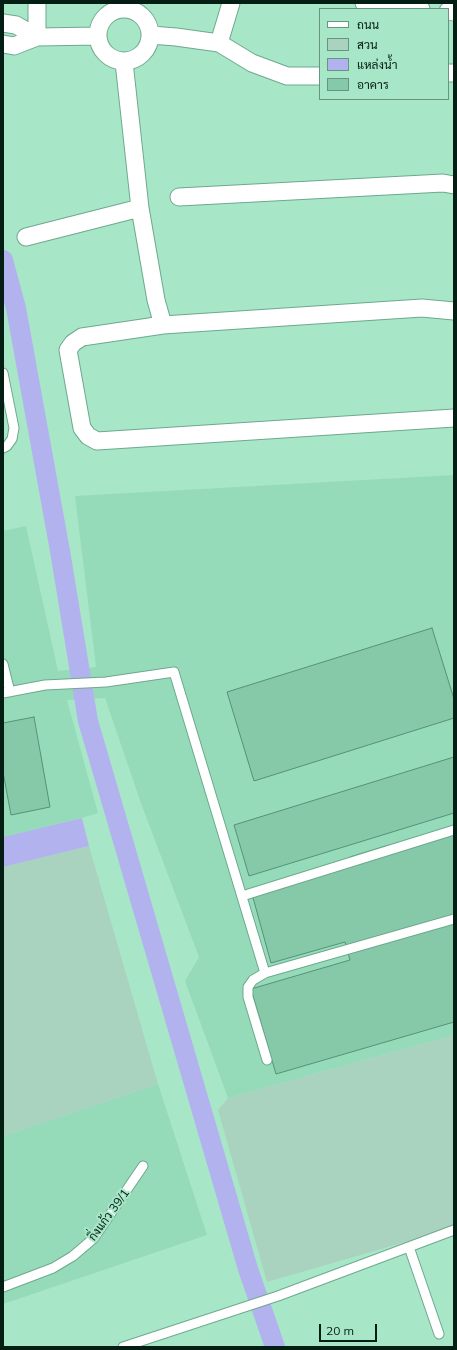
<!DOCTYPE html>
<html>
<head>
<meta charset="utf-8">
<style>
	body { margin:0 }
	#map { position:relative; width:457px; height:1350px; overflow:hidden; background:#a8e6c8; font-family:Mulish,Sarabun,sans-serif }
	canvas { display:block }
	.frame { position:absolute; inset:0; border:4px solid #051e13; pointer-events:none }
	.legend { position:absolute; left:319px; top:8px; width:130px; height:92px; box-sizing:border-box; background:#a8e6c8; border:1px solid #679680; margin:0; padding:5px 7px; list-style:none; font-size:12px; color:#051e13 }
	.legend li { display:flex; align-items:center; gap:8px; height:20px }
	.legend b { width:20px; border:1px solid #679680 }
	.scale { position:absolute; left:319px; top:1324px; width:58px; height:18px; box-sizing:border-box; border:2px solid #051e13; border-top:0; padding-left:5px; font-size:12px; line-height:14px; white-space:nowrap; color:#051e13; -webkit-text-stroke:3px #a8e6c8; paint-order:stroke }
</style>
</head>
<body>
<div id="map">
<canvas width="457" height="1350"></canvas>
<div class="frame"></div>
<ul class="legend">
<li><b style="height:5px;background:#fff"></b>ถนน</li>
<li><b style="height:11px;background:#aad3bf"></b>สวน</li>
<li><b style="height:11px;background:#b2b3ee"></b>แหล่งน้ำ</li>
<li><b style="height:11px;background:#85c9a9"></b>อาคาร</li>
</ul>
<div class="scale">20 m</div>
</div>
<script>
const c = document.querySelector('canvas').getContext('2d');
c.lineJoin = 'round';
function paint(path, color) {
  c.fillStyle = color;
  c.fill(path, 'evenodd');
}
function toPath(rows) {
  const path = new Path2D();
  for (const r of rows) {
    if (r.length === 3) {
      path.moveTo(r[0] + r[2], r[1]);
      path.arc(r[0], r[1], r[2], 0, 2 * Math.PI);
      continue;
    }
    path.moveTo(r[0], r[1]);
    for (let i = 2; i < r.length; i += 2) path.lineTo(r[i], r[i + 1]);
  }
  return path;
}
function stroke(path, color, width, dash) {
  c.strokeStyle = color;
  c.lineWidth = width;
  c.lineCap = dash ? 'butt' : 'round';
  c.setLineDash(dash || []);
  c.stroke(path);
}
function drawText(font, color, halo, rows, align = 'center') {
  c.font = font + ' Mulish,Sarabun,sans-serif';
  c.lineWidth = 4;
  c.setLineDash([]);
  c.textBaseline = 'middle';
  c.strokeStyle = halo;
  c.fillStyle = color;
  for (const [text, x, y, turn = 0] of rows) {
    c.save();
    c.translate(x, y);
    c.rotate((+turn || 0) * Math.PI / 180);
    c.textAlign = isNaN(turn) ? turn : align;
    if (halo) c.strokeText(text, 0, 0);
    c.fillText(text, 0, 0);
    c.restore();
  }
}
paint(toPath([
	[454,475,454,1035,228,1098,185,981,199,957,142,806,105,698,67,700,98,813,82,818,3,837,3,531,26,526,58,671,96,667,75,496],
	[158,1084,207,1235,3,1304,3,1136]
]), '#95dbba');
paint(toPath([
	[89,846,158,1084,3,1136,3,867],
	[454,1035,454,1228,267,1282,218,1110,228,1098]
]), '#aad3bf');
paint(toPath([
	[82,818,89,846,3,867,3,837]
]), '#b2b3ee');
stroke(toPath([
	[3,260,16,308,60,551,88,721,248,1269,275,1347]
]), '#b2b3ee', 20);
const building = toPath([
	[432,628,454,699,454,718,254,781,227,692,432,628],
	[34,717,50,807,11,815,3,772,3,723,34,717],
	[454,757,454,813,249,876,234,825,454,757],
	[454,833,454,1022,276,1074,251,989,350,960,345,942,271,963,252,894,353,864,350,857,389,845,390,852,454,833]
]);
paint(building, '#85c9a9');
stroke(building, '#569277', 1);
const lane = toPath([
	[3,373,14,428,12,439,7,446,3,448],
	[3,664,10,692],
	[3,693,45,685,106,682,174,672,265,973,454,919],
	[242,896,454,830],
	[265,973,253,980,248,987,248,997,267,1060],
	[409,1247,439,1334],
	[3,1287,53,1268,73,1256,94,1238,143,1166],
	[123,1347,278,1296,454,1230]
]);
const street = toPath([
	[37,3,37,37],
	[364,3,421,9],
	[124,35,26],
	[448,11,454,12],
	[3,23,16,25,37,37],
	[151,35,176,37,219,43,252,63,287,76,320,76],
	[219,43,231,3],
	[3,44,14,46,37,37,98,36],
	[124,62,140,208,156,300,163,325,422,308,454,311],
	[448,73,454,73],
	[179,197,443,183,454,185],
	[26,237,140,208],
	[163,325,82,337,73,343,68,350,82,428,88,436,97,441,454,418]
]);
stroke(lane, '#6da98d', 11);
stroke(street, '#6da98d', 19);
stroke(lane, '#fff', 9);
stroke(street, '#fff', 17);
drawText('12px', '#051e13', '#a8e6c8', [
	["กิ่งแก้ว 39/1",109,1215,-54]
]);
</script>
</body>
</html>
